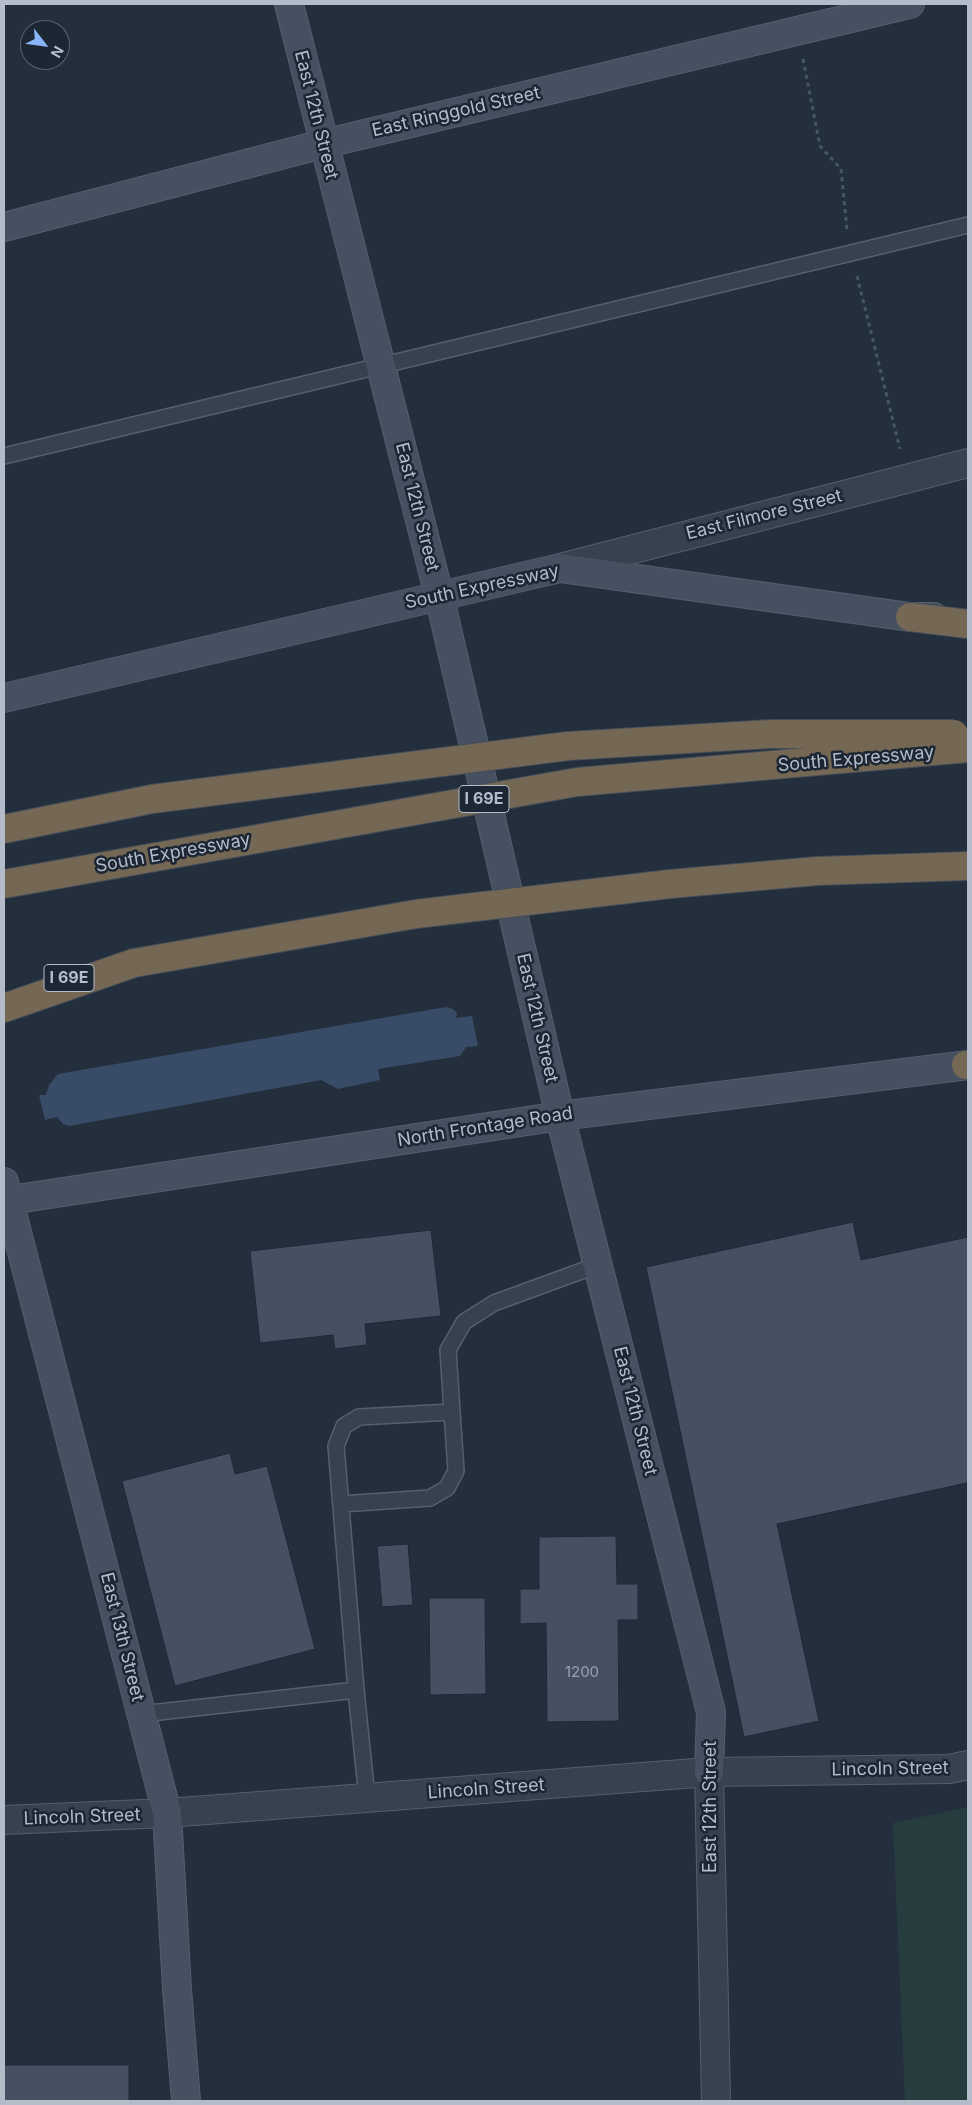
<!DOCTYPE html>
<html>
<head>
<meta charset="utf-8">
<style>
	body { margin:0 }
	#map { position:relative; width:972px; height:2105px; overflow:hidden; background:#242f3e; font-family:Inter,sans-serif }
	canvas { display:block }
	.frame { position:absolute; inset:0; border:5px solid #b4bcc9; pointer-events:none }
	.north { position:absolute; left:20px; top:20px; width:50px; height:50px; box-sizing:border-box; background:#1d2633; border:1px solid #59626f; border-radius:50%; rotate:120deg; font-size:14px; font-weight:700; line-height:20px; text-align:center; color:#b4bcc9 }
	.north::after { content:''; display:block; margin:auto; width:18px; height:22px; background:#8ab4f8; clip-path:polygon(50% 0,100% 100%,50% 72%,0 100%) }
</style>
</head>
<body>
<div id="map">
<canvas width="972" height="2105"></canvas>
<div class="frame"></div>
<div class="north">N</div>
</div>
<script>
const c = document.querySelector('canvas').getContext('2d');
c.lineJoin = 'round';
function paint(path, color) {
  c.fillStyle = color;
  c.fill(path, 'evenodd');
}
function toPath(rows) {
  const path = new Path2D();
  for (const r of rows) {
    path.moveTo(r[0], r[1]);
    for (let i = 2; i < r.length; i += 2) path.lineTo(r[i], r[i + 1]);
  }
  return path;
}
function stroke(path, color, width, dash) {
  c.strokeStyle = color;
  c.lineWidth = width;
  c.lineCap = dash ? 'butt' : 'round';
  c.setLineDash(dash || []);
  c.stroke(path);
}
function drawText(font, color, halo, rows, align = 'center') {
  c.font = font + ' Inter,sans-serif';
  c.lineWidth = 5;
  c.setLineDash([]);
  c.textBaseline = 'middle';
  c.strokeStyle = halo;
  c.fillStyle = color;
  for (const [text, x, y, turn = 0] of rows) {
    c.save();
    c.translate(x, y);
    c.rotate((+turn || 0) * Math.PI / 180);
    c.textAlign = isNaN(turn) ? turn : align;
    if (halo) c.strokeText(text, 0, 0);
    c.fillText(text, 0, 0);
    c.restore();
  }
}
paint(toPath([
	[968,1807,968,2101,905,2101,893,1823]
]), '#263c3f');
paint(toPath([
	[446,1007,453,1009,457,1013,456,1018,472,1016,478,1046,466,1047,460,1056,378,1069,380,1080,338,1089,321,1080,69,1126,63,1124,57,1117,45,1120,39,1095,46,1095,49,1085,58,1074]
]), '#394c67');
const building = toPath([
	[853,1222,861,1260,968,1237,968,1488,967,1483,777,1524,819,1721,744,1737,646,1267,853,1222],
	[431,1230,441,1316,365,1324,367,1345,335,1349,333,1335,260,1343,250,1251,431,1230],
	[230,1453,235,1474,267,1466,315,1649,175,1686,122,1481,230,1453],
	[616,1536,617,1584,638,1584,638,1620,618,1620,619,1721,547,1722,546,1623,520,1624,520,1589,539,1589,539,1537,616,1536],
	[408,1544,413,1605,382,1607,377,1546,408,1544],
	[429,1598,485,1598,486,1694,430,1695,429,1598],
	[4,2065,129,2065,129,2101,4,2101,4,2065]
]);
paint(building, '#455162');
stroke(building, '#1f2835', 1);
const lane = toPath([
	[4,456,968,225],
	[341,1504,430,1498,447,1488,456,1471,452,1412],
	[141,1714,356,1690],
	[367,1798,356,1690,336,1446,344,1426,359,1417,452,1412,448,1350,464,1322,494,1303,598,1265]
]);
const street = toPath([
	[560,568,968,463],
	[709,1772,716,2101],
	[4,1820,167,1813,709,1772,949,1769,968,1765]
]);
const secondary = toPath([
	[289,4,439,595,560,1116,711,1712,709,1772],
	[4,227,323,144,910,4],
	[4,698,560,568,910,617,934,617],
	[4,1182,167,1813,177,1989,186,2101],
	[4,1201,560,1116,968,1065]
]);
const highway = toPath([
	[910,617,968,624],
	[4,1008,134,963],
	[966,1065,968,1065]
]);
stroke(lane, '#565f6c', 18);
stroke(street, '#565f6c', 30);
stroke(secondary, '#565f6c', 30);
stroke(highway, '#434c59', 30);
stroke(toPath([
	[803,59,820,146,841,169,847,230],
	[857,276,900,449]
]), '#44595c', 3, [4, 4]);
stroke(lane, '#38414e', 15);
stroke(street, '#38414e', 28);
stroke(secondary, '#465061', 28);
stroke(highway, '#746855', 28);
const highwayBridge = toPath([
	[4,829,152,799,568,746,771,734,954,734],
	[4,884,577,782,968,748],
	[134,963,416,914,670,884,817,871,968,866]
]);
stroke(highwayBridge, '#434c59', 30, []);
stroke(highwayBridge, '#746855', 28);
drawText('15px', '#98a1af', null, [
	["1200",582,1672]
]);
for (const [x, y, w] of [
	[484,799,50],
	[69,978,50]
]) {
  const box = new Path2D();
  box.roundRect(x - w / 2, y - 13.5, w, 27, 4);
  c.fillStyle = '#1d2633';
  c.fill(box);
  stroke(box, '#b4bcc9', 1);
}
drawText('bold 16px', '#b4bcc9', null, [
	["I 69E",484,799],
	["I 69E",69,978]
]);
drawText('18px', '#b4bcc9', '#1d2633', [
	["East Ringgold Street",456,112,-13],
	["East 12th Street",316,115,76],
	["East 12th Street",417,507,76],
	["East Filmore Street",764,515,-14],
	["South Expressway",482,587,-12],
	["South Expressway",856,759,-5],
	["South Expressway",173,853,-10],
	["East 12th Street",537,1018,77],
	["North Frontage Road",485,1127,-9],
	["East 12th Street",635,1411,76],
	["East 13th Street",122,1637,76],
	["Lincoln Street",890,1769,-1],
	["Lincoln Street",486,1789,-4],
	["East 12th Street",711,1807,-90],
	["Lincoln Street",82,1817,-2]
]);
</script>
</body>
</html>
